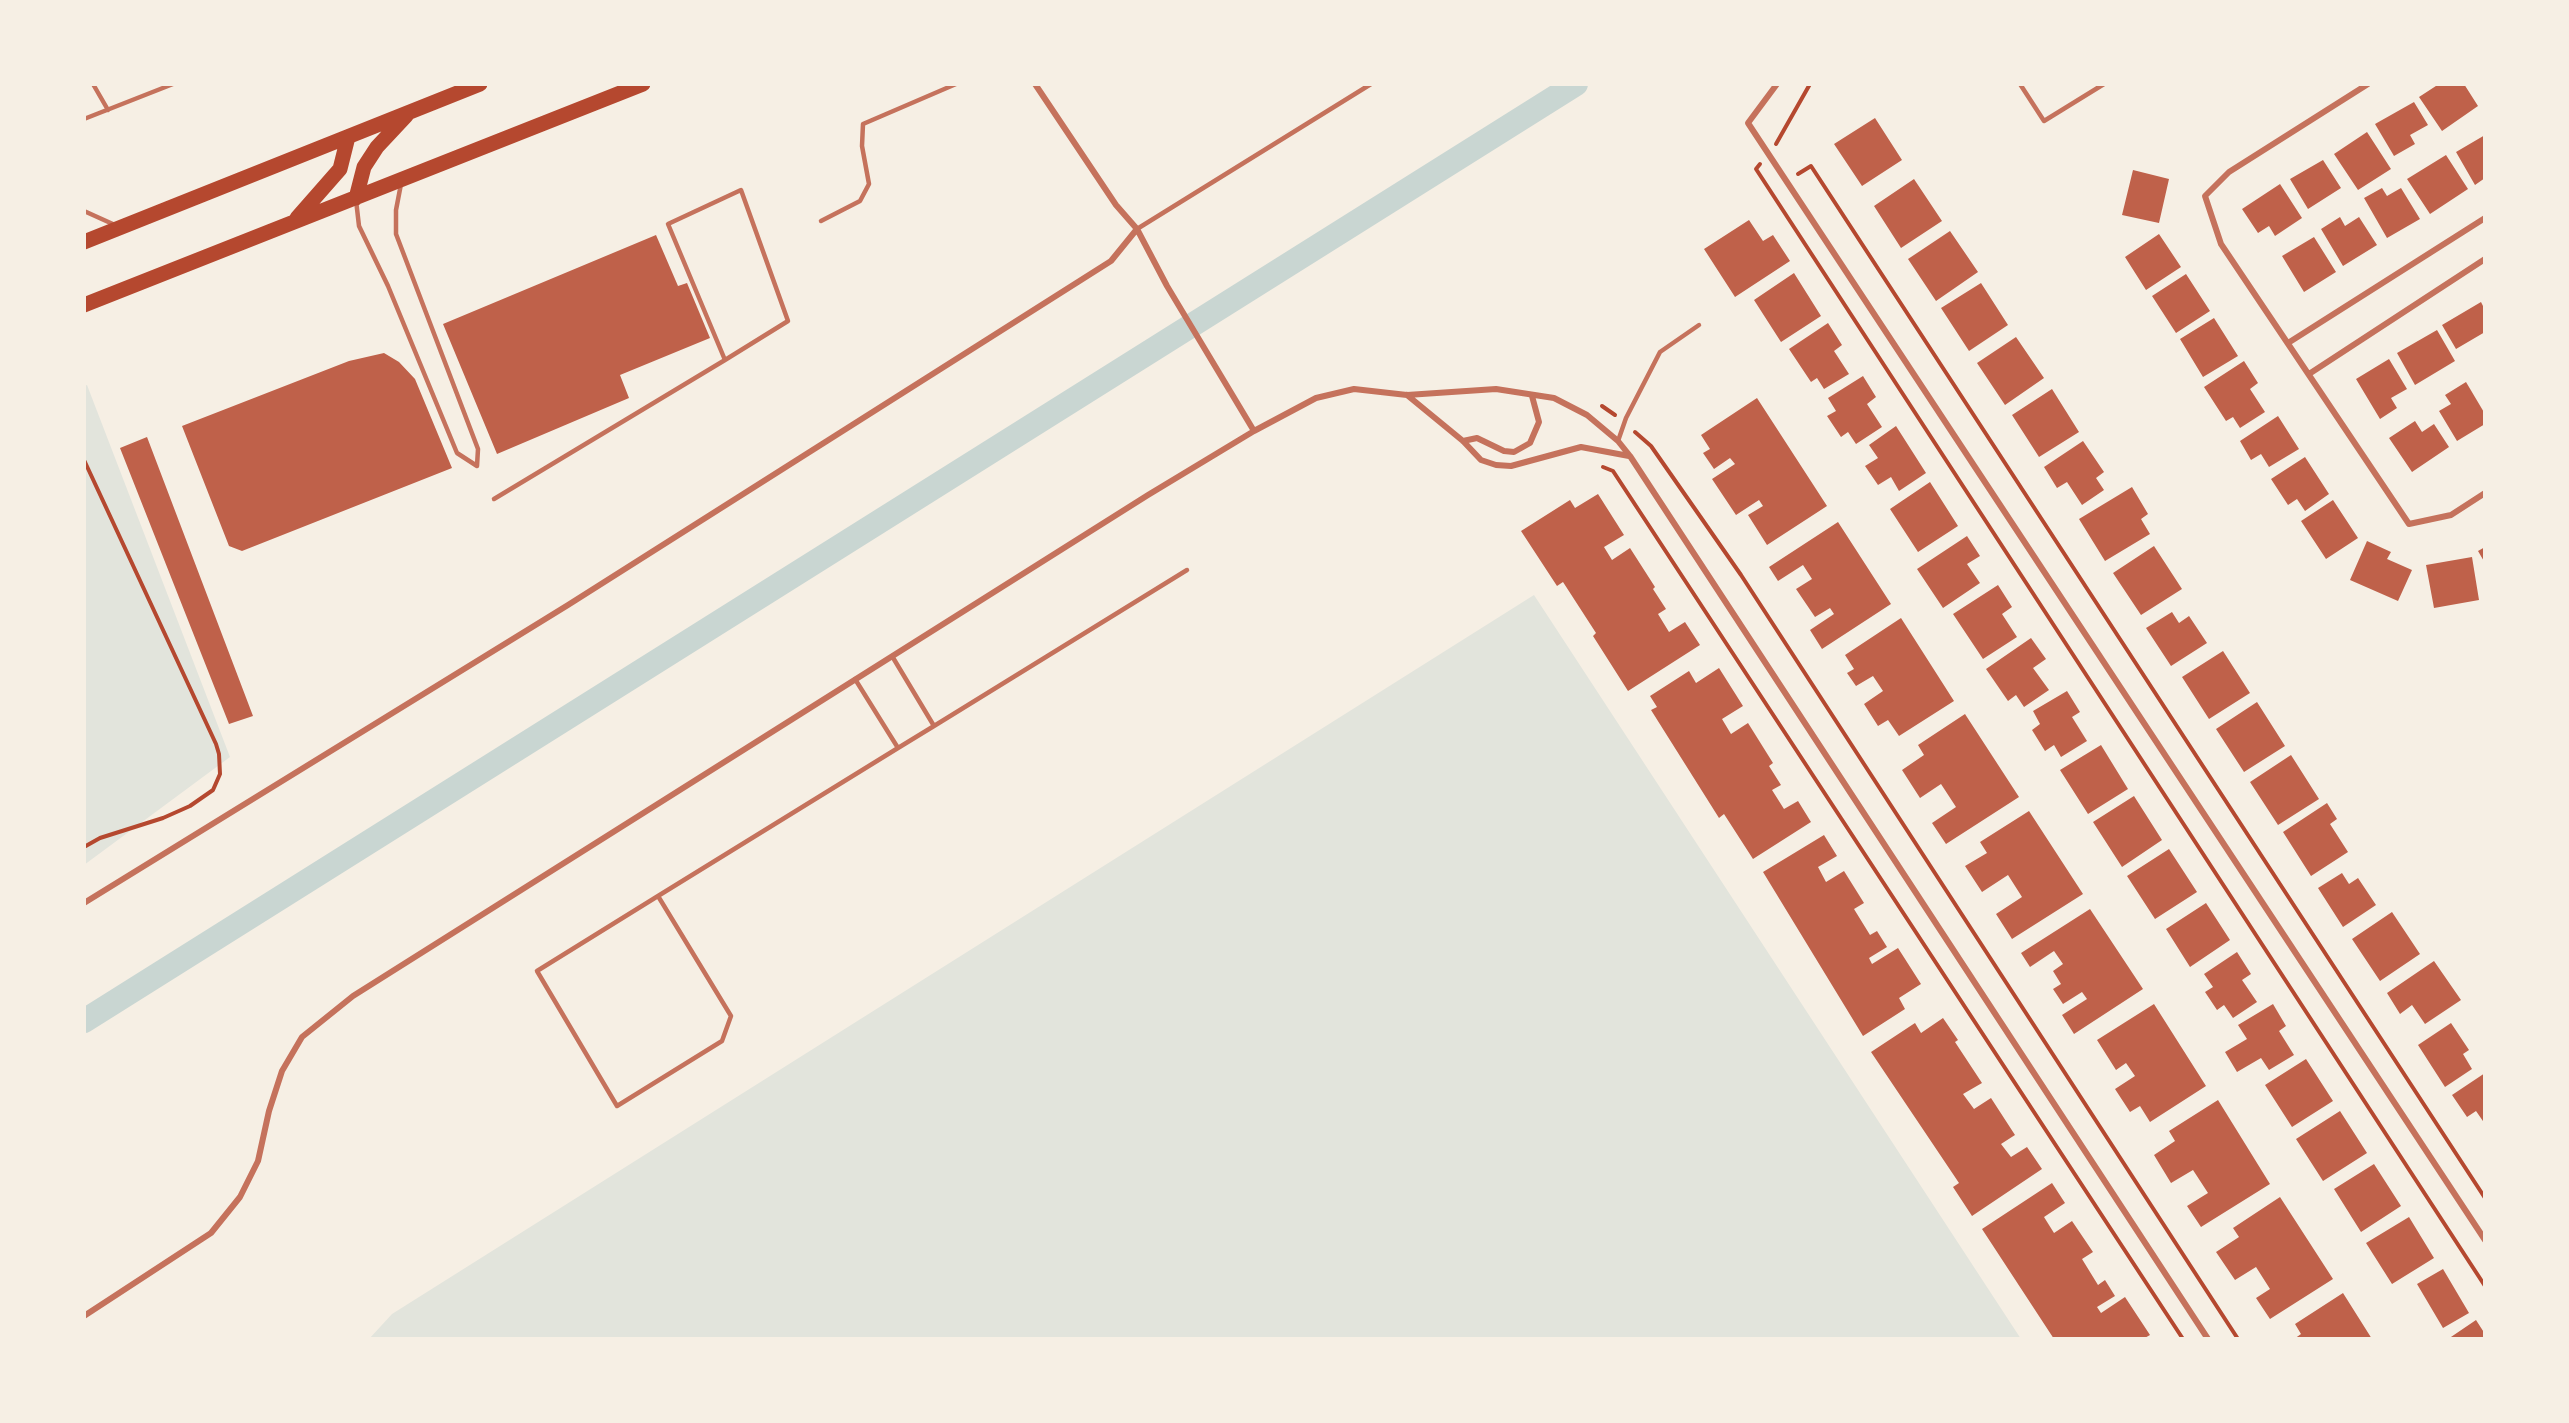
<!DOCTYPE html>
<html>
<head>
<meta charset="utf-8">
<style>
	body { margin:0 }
	#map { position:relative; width:2569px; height:1423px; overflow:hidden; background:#f6efe4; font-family:"Crimson Pro",serif }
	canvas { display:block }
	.frame { position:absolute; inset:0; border:86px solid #f6efe4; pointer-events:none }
</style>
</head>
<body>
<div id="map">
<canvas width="2569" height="1423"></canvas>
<div class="frame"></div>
</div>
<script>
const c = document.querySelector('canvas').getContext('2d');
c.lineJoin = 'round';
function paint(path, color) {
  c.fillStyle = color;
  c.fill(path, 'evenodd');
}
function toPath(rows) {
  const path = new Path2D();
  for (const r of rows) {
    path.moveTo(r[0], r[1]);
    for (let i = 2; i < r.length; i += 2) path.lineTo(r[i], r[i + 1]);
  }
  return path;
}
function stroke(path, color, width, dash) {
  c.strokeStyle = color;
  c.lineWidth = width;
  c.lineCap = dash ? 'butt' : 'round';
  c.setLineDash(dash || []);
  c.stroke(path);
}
paint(toPath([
	[87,385,230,757,84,865,84,386],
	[1534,595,2021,1339,369,1339,392,1314]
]), '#e2e4dc');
stroke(toPath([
	[84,1021,1576,84]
]), '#c9d6d2', 24);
paint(toPath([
	[2439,84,2464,84,2478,106,2442,131,2419,97],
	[2414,102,2428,125,2410,135,2415,144,2394,156,2375,124],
	[1875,118,1902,160,1862,186,1834,144],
	[2367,132,2391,169,2358,190,2334,154],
	[2485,135,2485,178,2475,185,2456,152],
	[2446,155,2468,189,2430,214,2407,179],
	[2323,160,2341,188,2308,209,2290,179],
	[2133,170,2169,179,2159,223,2122,215],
	[1914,179,1942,221,1901,248,1874,206],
	[2280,184,2302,218,2275,236,2269,226,2258,233,2242,209],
	[2382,188,2387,196,2401,188,2420,219,2387,238,2364,198],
	[2340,217,2345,226,2359,217,2377,245,2343,266,2321,229],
	[1749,220,1763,241,1773,235,1790,261,1735,297,1704,249],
	[1950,231,1978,272,1936,301,1908,259],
	[2159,234,2181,267,2146,290,2125,257],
	[656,235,678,286,687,283,710,338,620,375,629,398,497,454,443,324],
	[2314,237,2336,272,2304,292,2282,256],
	[1794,273,1821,316,1781,342,1754,300],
	[2186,274,2210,311,2176,333,2152,296],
	[1981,283,2008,325,1969,351,1941,308],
	[2481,302,2485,310,2485,332,2456,349,2442,325],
	[2214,318,2238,356,2203,377,2180,339],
	[1828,323,1842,345,1834,351,1849,374,1824,389,1817,378,1811,382,1789,349],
	[2437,330,2455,361,2415,385,2397,353],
	[2016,337,2044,378,2005,405,1977,363],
	[384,353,399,362,415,379,452,468,242,551,229,546,182,426,349,361],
	[2389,359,2407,389,2391,398,2397,408,2380,419,2356,379],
	[2244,361,2258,383,2250,389,2265,412,2240,428,2233,417,2226,421,2204,387],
	[1863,376,1876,397,1867,404,1882,427,1856,444,1848,432,1841,437,1827,416,1836,411,1828,398],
	[2466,382,2485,414,2485,424,2457,441,2439,411,2451,404,2445,395],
	[2052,389,2079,432,2039,457,2012,415],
	[1757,398,1827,506,1767,545,1748,515,1763,506,1759,500,1736,515,1712,479,1735,464,1730,458,1714,469,1703,453,1710,449,1701,435],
	[2278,416,2299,449,2269,467,2261,454,2251,460,2240,441],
	[2415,421,2422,432,2434,424,2449,447,2412,472,2389,438],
	[1896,426,1926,473,1899,491,1891,477,1878,485,1865,466,1878,458,1869,445],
	[147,437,253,716,229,724,120,448],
	[2083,441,2104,472,2096,478,2104,490,2082,505,2067,482,2057,488,2044,467],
	[2305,457,2329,494,2305,511,2297,499,2288,505,2271,479],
	[1930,482,1958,526,1918,552,1890,509],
	[2132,487,2148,514,2141,519,2150,534,2105,561,2079,519],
	[1598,494,1624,535,1604,547,1612,560,1630,548,1655,587,1653,589,1666,609,1658,614,1669,632,1685,622,1700,645,1628,691,1593,636,1596,633,1563,582,1557,586,1521,531,1570,500,1575,508],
	[2333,500,2358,538,2326,559,2301,521],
	[1838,522,1891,604,1822,649,1810,630,1834,614,1830,608,1815,617,1796,589,1812,579,1803,565,1778,581,1769,567],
	[1967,536,1980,556,1967,564,1980,583,1943,608,1917,569],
	[2367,541,2391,552,2387,559,2412,570,2398,601,2350,580],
	[2154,546,2182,589,2141,615,2113,573],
	[2485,547,2485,563,2478,551],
	[2472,557,2479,600,2434,608,2426,565],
	[1998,585,2012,607,2002,614,2017,637,1983,659,1953,614],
	[2172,612,2179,623,2189,616,2207,643,2171,666,2146,628],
	[1901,618,1954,701,1899,736,1888,720,1878,726,1864,704,1883,691,1873,676,1856,686,1847,673,1854,669,1845,655],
	[2031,638,2046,659,2033,668,2049,690,2024,707,2016,695,2008,701,1986,669],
	[2223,651,2250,693,2209,719,2182,677],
	[1719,668,1743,706,1722,719,1731,734,1748,723,1773,763,1769,766,1781,785,1772,790,1784,809,1798,801,1811,822,1753,859,1724,814,1719,818,1651,710,1657,707,1650,696,1689,671,1696,683],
	[2067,691,2080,712,2072,717,2087,741,2061,757,2054,745,2045,751,2032,730,2040,724,2033,711],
	[2257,702,2285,746,2244,772,2216,729],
	[1965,714,2019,797,1946,844,1932,823,1956,807,1941,784,1920,798,1902,770,1924,755,1918,745],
	[2101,745,2128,789,2088,814,2060,770],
	[2291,755,2319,799,2278,825,2250,782],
	[2134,796,2162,840,2122,867,2093,822],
	[2327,803,2337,819,2330,824,2348,852,2311,876,2283,832],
	[2029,811,2083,894,2012,939,1996,914,2022,897,2008,875,1982,892,1965,866,1987,853,1980,842],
	[1824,835,1837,856,1818,867,1826,882,1844,871,1864,903,1854,909,1870,935,1877,931,1887,947,1869,958,1872,964,1898,948,1921,984,1899,998,1905,1009,1863,1036,1763,872],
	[2169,849,2197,892,2155,919,2127,876],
	[2342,873,2349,884,2358,878,2376,905,2343,927,2318,888],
	[2206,903,2230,940,2190,967,2166,929],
	[2090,909,2143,989,2074,1034,2062,1015,2087,999,2082,992,2063,1004,2053,989,2061,984,2053,971,2063,964,2054,951,2030,967,2021,953],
	[2392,912,2420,954,2380,981,2352,939],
	[2237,952,2251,974,2242,980,2257,1002,2233,1018,2224,1005,2217,1010,2205,992,2213,987,2204,974],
	[2434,961,2461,1000,2425,1024,2412,1005,2400,1014,2387,993],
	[2154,1004,2206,1086,2150,1122,2140,1106,2130,1112,2115,1089,2135,1076,2126,1063,2116,1070,2097,1040],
	[2273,1004,2286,1026,2279,1031,2294,1055,2269,1070,2261,1058,2237,1072,2225,1052,2247,1039,2238,1025],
	[1943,1018,1958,1040,1955,1042,1982,1083,1963,1094,1974,1109,1991,1098,2015,1135,2001,1144,2011,1157,2027,1147,2042,1169,1972,1216,1953,1187,1959,1183,1871,1052,1915,1023,1921,1033],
	[2451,1023,2469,1050,2463,1054,2472,1069,2445,1087,2418,1045],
	[2306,1059,2333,1101,2292,1127,2265,1085],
	[2485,1073,2485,1124,2476,1111,2467,1117,2452,1095],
	[2218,1100,2270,1184,2201,1227,2187,1206,2208,1193,2193,1170,2171,1183,2154,1155,2175,1141,2169,1131],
	[2340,1111,2367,1153,2323,1181,2296,1139],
	[2374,1164,2401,1206,2361,1232,2334,1189],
	[2052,1183,2065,1203,2044,1217,2054,1233,2072,1221,2093,1252,2082,1259,2098,1285,2105,1280,2115,1296,2097,1307,2101,1313,2125,1297,2150,1335,2143,1339,2054,1339,1982,1229],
	[2280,1197,2333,1279,2270,1319,2256,1298,2270,1289,2256,1267,2235,1280,2216,1252,2239,1237,2233,1228],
	[2409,1217,2434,1258,2392,1284,2366,1243],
	[2443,1269,2469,1313,2443,1328,2417,1284],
	[2343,1293,2372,1339,2294,1339,2301,1334,2295,1324],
	[2476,1320,2485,1334,2485,1339,2448,1339]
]), '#bf614a');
stroke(toPath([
	[1776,144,1810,84],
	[1760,164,1756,169,2485,1286],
	[1798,174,1811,166,2485,1198],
	[1602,406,1615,415],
	[1635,432,1651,446,1741,575,2238,1339],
	[84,460,216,744,219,754,220,774,213,790,190,806,163,818,100,838,84,847],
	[1603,467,1613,471,2183,1339]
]), '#b5482f', 4);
stroke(toPath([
	[93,84,108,110],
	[2020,84,2044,121,2104,84],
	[84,119,173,84],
	[401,184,396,210,396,234,478,449,477,466],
	[356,200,359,226,388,286,457,453,477,466],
	[84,211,115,225],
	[821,221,860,201,869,184,862,146,863,124,956,84],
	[1137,229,1371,84],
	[1618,441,1626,418,1660,352,1699,325],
	[494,499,725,360,788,321,741,190,668,224,725,360],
	[892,656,934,726,1187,570],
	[855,679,898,748,934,726],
	[658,896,731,1016,722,1041,617,1106,537,971,658,896,898,748]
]), '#c5725c', 4.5);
stroke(toPath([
	[1035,84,1116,205,1137,229,1167,286,1254,431],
	[1777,84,1748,123,2485,1240],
	[2368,84,2229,172,2205,196,2221,244,2409,524,2451,515,2485,493],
	[2288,343,2485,218],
	[2309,374,2485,259],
	[1407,395,1463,441,1481,460,1496,465,1511,466,1581,447,1629,456],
	[1463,441,1477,438,1504,451,1514,452,1530,443,1539,422,1532,396],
	[84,903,568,605,1111,261,1137,229],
	[84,1316,211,1233,240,1197,258,1161,269,1111,282,1071,302,1037,353,996,1148,495,1254,431,1316,398,1354,389,1407,395,1496,389,1554,398,1587,415,1618,441,1630,456,2208,1339]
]), '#c5725c', 6);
stroke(toPath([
	[356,198,364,167,377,147,406,116],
	[297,218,340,169,348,137],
	[84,242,480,84],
	[84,305,643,84]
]), '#b5482f', 15);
</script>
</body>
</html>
